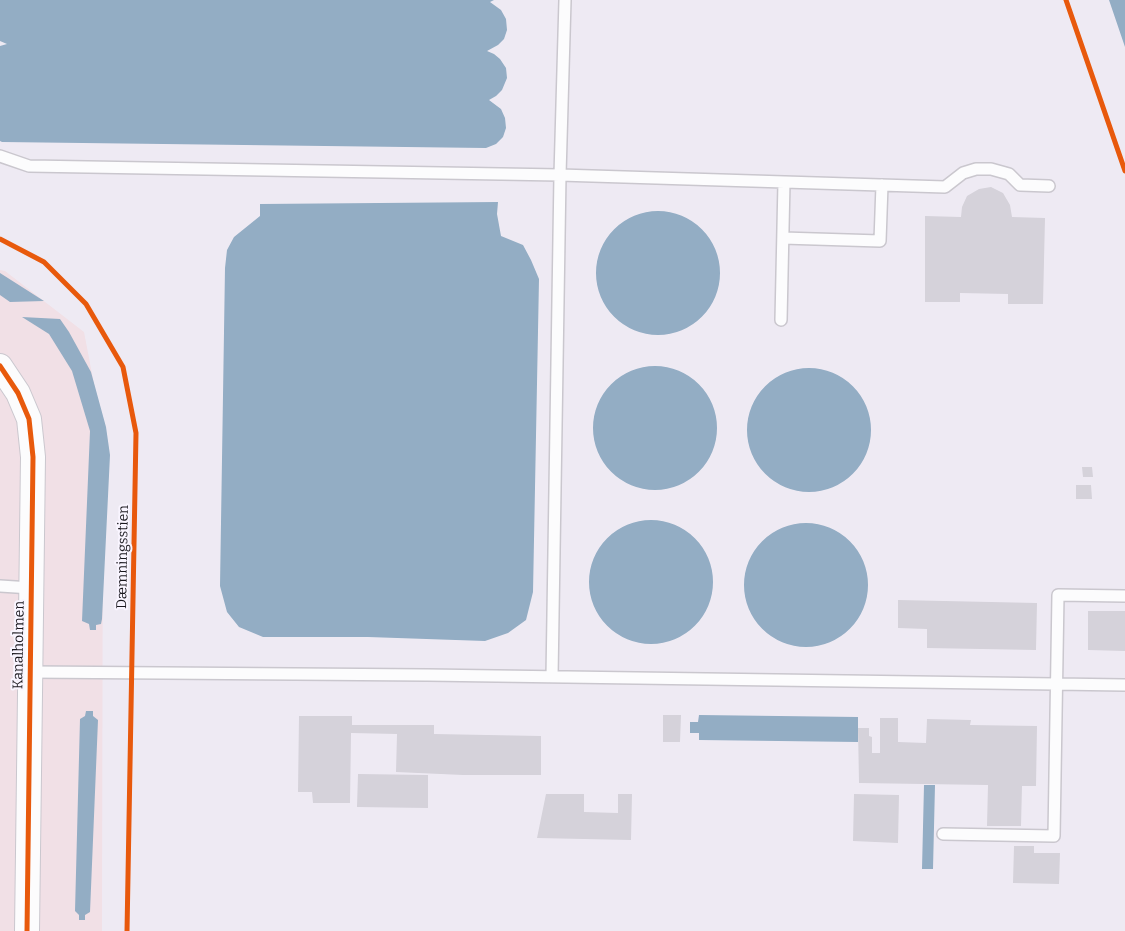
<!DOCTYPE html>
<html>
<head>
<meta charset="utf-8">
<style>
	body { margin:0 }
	canvas { display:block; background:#eeeaf3 }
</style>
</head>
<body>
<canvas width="1125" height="931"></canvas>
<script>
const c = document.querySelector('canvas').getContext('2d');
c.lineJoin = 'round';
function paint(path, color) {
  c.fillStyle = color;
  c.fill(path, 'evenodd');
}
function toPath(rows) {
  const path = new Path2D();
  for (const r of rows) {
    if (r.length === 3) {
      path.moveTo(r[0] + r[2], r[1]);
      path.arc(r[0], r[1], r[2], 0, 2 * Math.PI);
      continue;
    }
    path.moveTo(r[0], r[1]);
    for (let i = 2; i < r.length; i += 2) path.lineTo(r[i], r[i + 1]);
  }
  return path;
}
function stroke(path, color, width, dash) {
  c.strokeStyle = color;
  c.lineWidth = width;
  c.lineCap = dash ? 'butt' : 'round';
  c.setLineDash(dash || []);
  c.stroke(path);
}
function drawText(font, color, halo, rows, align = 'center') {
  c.font = font + ' Bitter,serif';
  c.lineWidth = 4;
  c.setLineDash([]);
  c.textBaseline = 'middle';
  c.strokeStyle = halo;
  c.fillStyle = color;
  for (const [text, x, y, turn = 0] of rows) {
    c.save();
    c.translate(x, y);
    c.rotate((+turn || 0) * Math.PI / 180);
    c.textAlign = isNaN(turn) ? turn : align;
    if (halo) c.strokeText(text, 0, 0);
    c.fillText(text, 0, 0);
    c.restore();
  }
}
paint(toPath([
	[0,270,5,271,84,332,103,431,102,931,0,931]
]), '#f1e0e6');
paint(toPath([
	[0,0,494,0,490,2,501,10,506,19,507,30,504,39,498,45,487,51,494,54,500,59,506,68,507,78,502,90,496,96,489,100,501,109,505,118,506,128,503,137,496,144,486,148,2,142,0,141,0,46,7,44,0,41],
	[1109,0,1125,0,1125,47],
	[498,202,497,214,501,236,523,245,531,260,539,279,533,592,526,620,508,633,485,641,368,637,263,637,239,627,227,612,220,586,225,268,227,250,234,237,260,216,260,204],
	[658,273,62],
	[0,273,44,301,10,302,0,295],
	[22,317,60,319,69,332,91,372,106,427,110,455,102,619,101,624,96,625,96,630,90,630,89,624,82,621,90,431,72,371,49,334],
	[655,428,62],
	[809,430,62],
	[651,582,62],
	[806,585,62],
	[86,711,93,711,93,716,98,720,90,912,85,915,85,920,79,920,79,915,75,911,80,719,85,716],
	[699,715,858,717,858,742,699,740,699,733,690,733,690,722,698,722],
	[924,785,935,785,933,869,922,869]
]), '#93adc4');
paint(toPath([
	[991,187,1003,193,1010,205,1012,217,1045,218,1043,304,1008,304,1008,294,960,293,960,302,925,302,925,216,961,217,962,207,967,196,979,189],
	[1082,467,1092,467,1093,477,1083,477],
	[1076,485,1091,485,1092,499,1076,499],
	[898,600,1037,603,1036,650,927,648,927,629,898,628],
	[1088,611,1125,611,1125,651,1088,650],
	[663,715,681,715,680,742,663,742],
	[299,716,352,716,352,725,434,725,434,734,541,736,541,775,463,775,396,772,397,734,351,733,350,803,313,803,312,792,298,792],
	[880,718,898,718,898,742,926,743,927,719,971,720,970,725,1037,726,1036,786,1022,786,1021,826,987,826,988,785,859,783,858,728,869,728,869,736,872,737,872,753,880,753],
	[358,774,428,775,428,808,357,807],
	[546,794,584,794,584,812,618,813,618,794,632,794,631,840,537,838],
	[854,794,899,795,898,843,853,841],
	[1014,846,1034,846,1034,853,1060,853,1059,884,1013,883]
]), '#d5d2da');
const service = toPath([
	[0,156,29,166,560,175,945,187,963,173,976,169,991,169,1009,174,1020,185,1049,186],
	[783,238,880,241,882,185],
	[781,320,784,182],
	[0,586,31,588],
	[30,672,427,675,1125,685],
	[552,677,560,175,565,0],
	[943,834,1054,836,1058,595,1125,596]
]);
const minor = toPath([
	[0,366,18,393,29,419,33,457,27,931]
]);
stroke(service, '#cac7ce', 14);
stroke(minor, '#cac7ce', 26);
stroke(service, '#fcfcfd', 11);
stroke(minor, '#fcfcfd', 24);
stroke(toPath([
	[1066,0,1125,171],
	[0,239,44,262,86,304,123,367,136,433,127,931],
	[0,366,18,393,29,419,33,457,27,931]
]), '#e8590c', 5);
drawText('14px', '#19171d', '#f9f5ff', [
	["Dæmningsstien",123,557,-89],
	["Kanalholmen",19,645,-89]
]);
</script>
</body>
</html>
